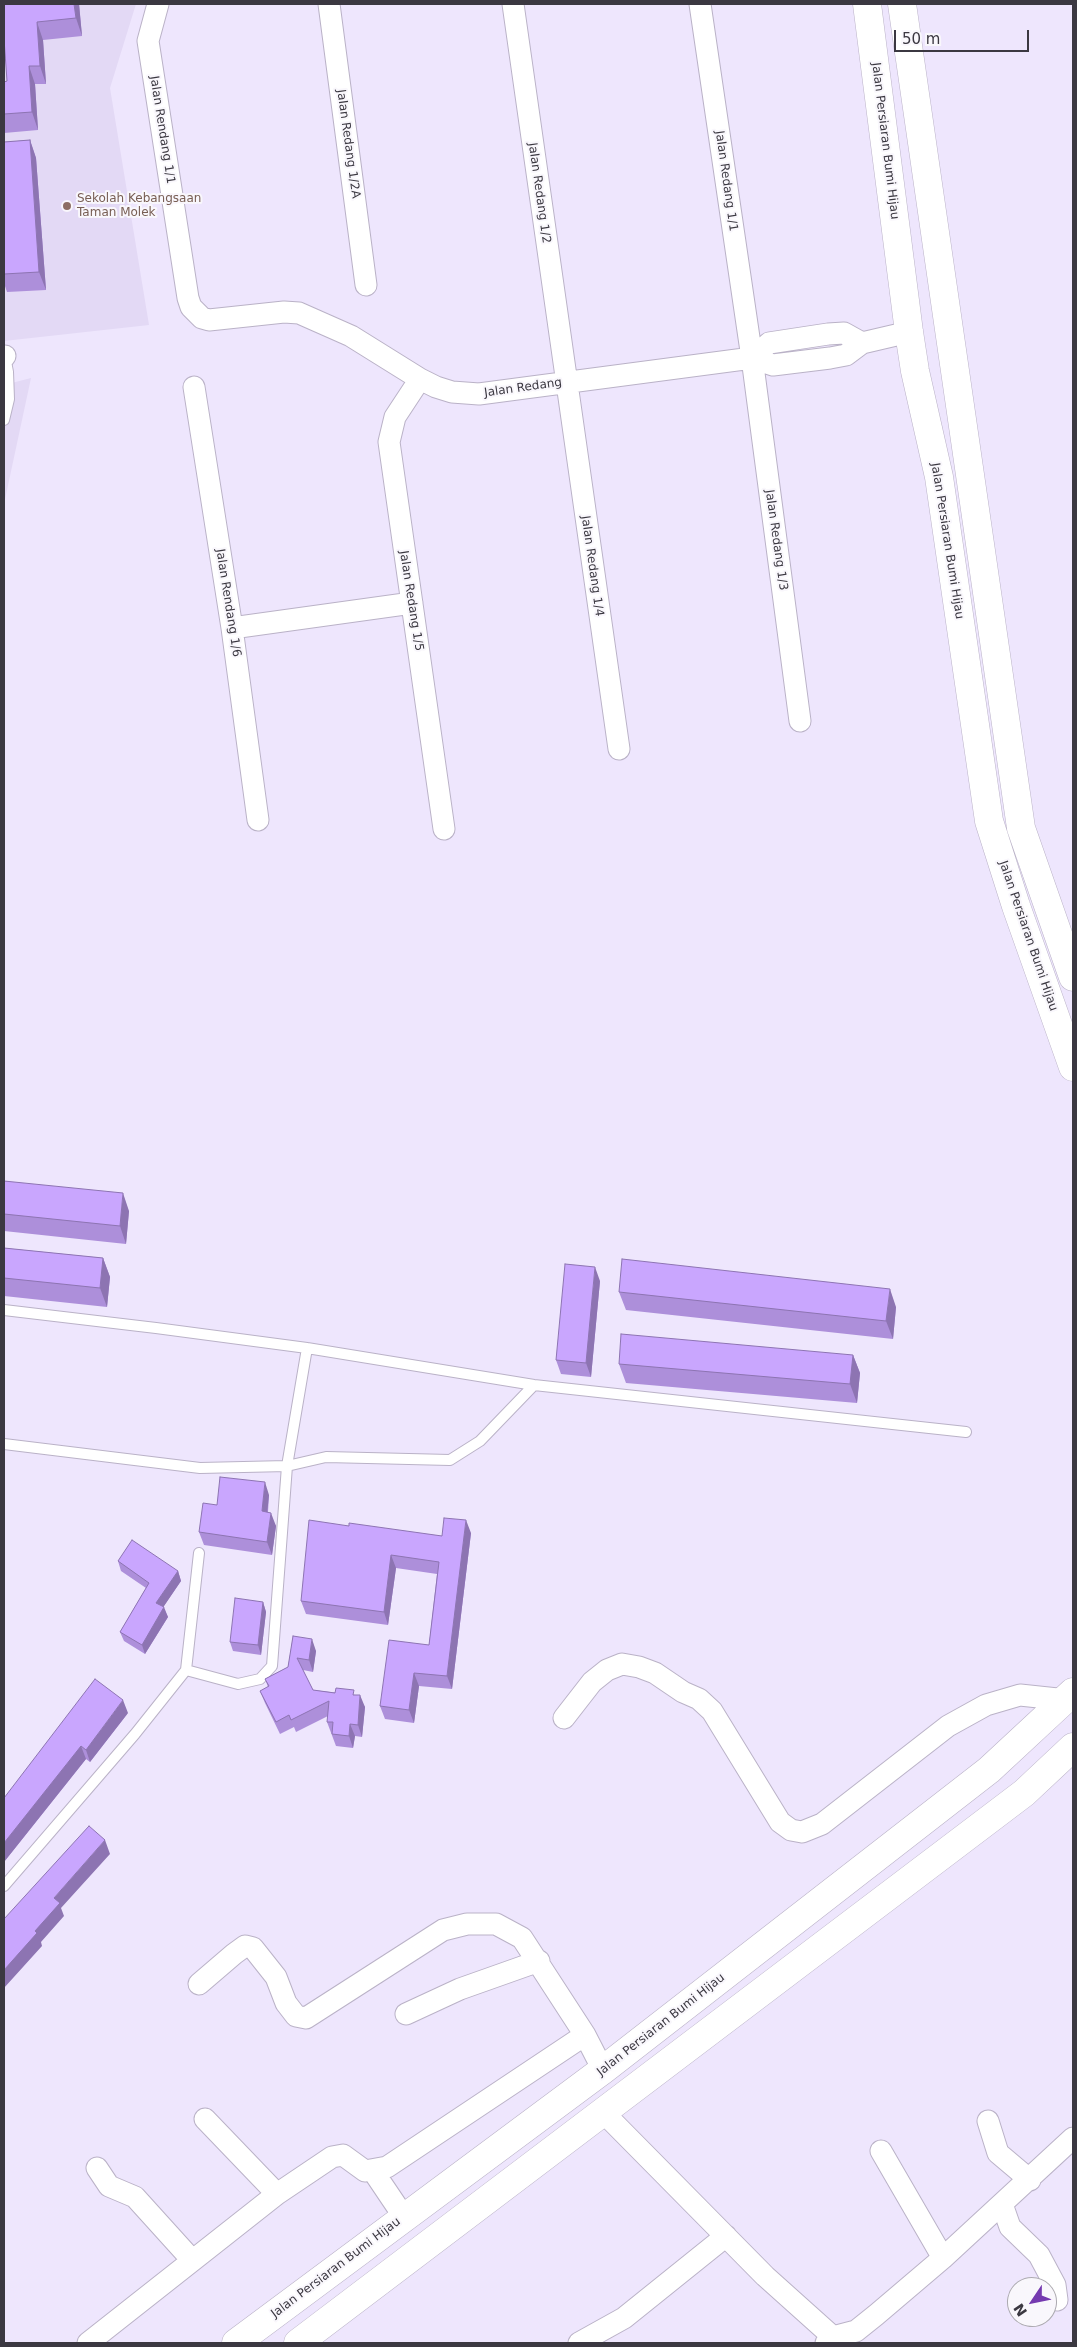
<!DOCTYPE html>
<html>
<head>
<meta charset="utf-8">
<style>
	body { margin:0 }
	#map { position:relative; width:1077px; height:2347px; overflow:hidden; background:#eee6fd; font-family:"DejaVu Sans",sans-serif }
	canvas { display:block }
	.frame { position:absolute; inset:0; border:5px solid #3b3841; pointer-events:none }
	.north { position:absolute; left:1007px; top:2277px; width:50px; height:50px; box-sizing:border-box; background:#f9f7fc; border:1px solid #adabb1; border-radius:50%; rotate:236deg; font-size:14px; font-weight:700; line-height:20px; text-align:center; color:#3b3841 }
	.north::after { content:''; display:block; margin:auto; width:18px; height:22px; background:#753ab0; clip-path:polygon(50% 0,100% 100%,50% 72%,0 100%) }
	.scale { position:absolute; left:894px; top:30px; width:135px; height:22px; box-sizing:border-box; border:2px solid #3b3841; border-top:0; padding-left:6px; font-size:15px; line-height:18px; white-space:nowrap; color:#3b3841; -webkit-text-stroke:4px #f9f7fc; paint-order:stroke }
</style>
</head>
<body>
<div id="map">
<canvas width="1077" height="2347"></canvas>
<div class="frame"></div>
<div class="north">N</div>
<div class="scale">50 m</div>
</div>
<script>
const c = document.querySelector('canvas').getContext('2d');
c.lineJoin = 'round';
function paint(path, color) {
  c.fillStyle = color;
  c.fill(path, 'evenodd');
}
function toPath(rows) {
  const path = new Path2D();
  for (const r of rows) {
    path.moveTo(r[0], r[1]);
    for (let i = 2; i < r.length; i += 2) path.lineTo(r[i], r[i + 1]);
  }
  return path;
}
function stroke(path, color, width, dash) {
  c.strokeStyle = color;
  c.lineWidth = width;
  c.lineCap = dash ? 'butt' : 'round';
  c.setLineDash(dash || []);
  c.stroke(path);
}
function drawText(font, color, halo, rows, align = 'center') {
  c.font = font + ' "DejaVu Sans",sans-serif';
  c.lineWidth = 4;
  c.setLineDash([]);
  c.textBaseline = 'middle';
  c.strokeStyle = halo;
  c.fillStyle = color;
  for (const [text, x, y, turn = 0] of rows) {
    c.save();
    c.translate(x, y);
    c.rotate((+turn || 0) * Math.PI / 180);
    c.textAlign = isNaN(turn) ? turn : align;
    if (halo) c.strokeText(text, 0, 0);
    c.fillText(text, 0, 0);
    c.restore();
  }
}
paint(toPath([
	[4,4,136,4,110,88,149,325,4,341],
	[31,378,4,504,4,385]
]), '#e3d9f5');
const service = toPath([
	[4,420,9,399,8,372,5,356],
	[4,1310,156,1328,307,1348,534,1385,966,1432],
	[4,1444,200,1468,287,1466,326,1457,450,1460,480,1441,534,1385],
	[186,1670,238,1684,260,1679,272,1666,287,1466,307,1348],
	[4,1886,135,1734,186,1670,199,1553]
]);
const minor = toPath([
	[158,4,148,41,188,298,191,307,202,318,209,320,284,312,299,313,351,336,420,379,436,387,452,392,479,394,752,358,773,365,830,358,846,355,862,343,909,332],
	[329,4,366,285],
	[513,4,619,749],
	[700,4,752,358,800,721],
	[4,356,5,356],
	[752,358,769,343,828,334,844,333,862,343],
	[420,379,395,417,389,442,444,829],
	[194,387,232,628,258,820],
	[232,628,412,603],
	[564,1718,592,1682,607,1670,622,1664,639,1667,655,1673,683,1692,699,1699,712,1711,780,1822,791,1830,802,1832,822,1824,948,1726,986,1705,1020,1695,1067,1700],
	[199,1984,234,1954,245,1946,253,1948,276,1977,286,2003,296,2016,306,2018,443,1930,467,1924,496,1924,522,1938,585,2035,603,2070],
	[406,2014,460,1989,539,1961],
	[603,2112,765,2276,833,2337],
	[205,2119,277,2194],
	[988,2121,998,2153,1030,2180],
	[881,2151,943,2258],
	[97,2168,109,2186,135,2197,192,2260],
	[373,2171,404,2217],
	[1002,2204,1010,2227,1039,2255,1055,2285,1057,2300],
	[88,2343,277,2194,332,2157,343,2155,365,2171,387,2167,585,2035],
	[579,2343,624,2318,726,2236],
	[826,2343,833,2337,856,2331,876,2315,943,2258,1073,2138]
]);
const primary = toPath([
	[867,4,909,332,915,371,939,477,989,821,1016,906,1073,1067],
	[902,4,1019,814,1021,828,1073,977],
	[236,2343,603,2070,989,1770,1073,1692],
	[298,2343,1024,1793,1073,1747]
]);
stroke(service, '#bab2c7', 12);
stroke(minor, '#bab2c7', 23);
stroke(primary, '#bab2c7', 29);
stroke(service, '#fff', 10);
stroke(minor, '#fff', 21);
stroke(primary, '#fff', 28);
paint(toPath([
	[4,4,79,4,82,36,43,40,46,84,35,84,38,130,4,133,4,82,7,81,6,58,4,58],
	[30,140,36,158,46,290,7,292,4,283,4,142],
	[4,1181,129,1211,126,1244,4,1231],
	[4,1248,103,1258,110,1277,107,1307,4,1296],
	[600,1281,591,1377,561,1374,556,1360],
	[619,1292,896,1307,893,1339,626,1310],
	[853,1355,860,1373,857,1403,626,1383,619,1364],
	[269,1495,268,1512,276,1526,272,1555,204,1545,199,1532,217,1505],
	[349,1526,442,1536,471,1533,452,1689,419,1686,414,1723,385,1719,380,1706,429,1645,437,1574,396,1568,388,1625,306,1614,301,1601],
	[118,1561,178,1571,181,1581,163,1607,168,1617,145,1654,124,1641,120,1632,146,1588,121,1571],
	[263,1602,266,1612,261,1655,233,1651,230,1642],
	[293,1636,316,1651,313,1672,303,1670,313,1690,356,1695,365,1707,362,1737,355,1736,353,1748,336,1746,327,1722,328,1716,296,1732,294,1727,280,1734,265,1703,260,1691,268,1687,265,1679,288,1667],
	[128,1713,90,1762,86,1759,4,1862,4,1798]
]), '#ad8fda');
paint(toPath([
	[74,4,79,4,82,36,76,18],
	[37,22,43,40,46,84,40,66],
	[29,66,35,84,38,130,32,112],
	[30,140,36,158,46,290,39,272],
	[123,1193,129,1211,126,1244,120,1226],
	[103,1258,110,1277,107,1307,100,1288],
	[595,1267,600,1281,591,1377,586,1363],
	[890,1289,896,1307,893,1339,886,1321],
	[853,1355,860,1373,857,1403,850,1384],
	[265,1482,269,1495,266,1524,262,1511],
	[271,1513,276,1526,272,1555,267,1542],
	[466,1520,471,1533,452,1689,447,1676],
	[391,1555,396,1568,388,1625,384,1612],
	[178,1571,181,1581,160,1612,156,1603],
	[263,1602,266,1612,261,1655,258,1645],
	[164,1607,168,1617,145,1654,142,1645],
	[312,1639,316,1651,313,1672,309,1660],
	[414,1673,419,1686,414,1723,409,1710],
	[360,1695,365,1707,362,1737,358,1725],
	[123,1700,128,1713,90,1762,86,1750],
	[350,1724,355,1736,353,1748,349,1736],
	[81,1746,86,1759,4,1862,4,1843],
	[105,1840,110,1854,61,1908,64,1916,41,1942,42,1946,4,1988,4,1970,35,1931,54,1898]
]), '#8d74b2');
const building = toPath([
	[4,4,74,4,76,18,37,22,40,66,29,66,32,112,4,114,4,82,7,81,4,39,4,4],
	[30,140,39,272,4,274,4,142,30,140],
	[4,1181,123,1193,120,1226,4,1214,4,1181],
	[4,1248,103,1258,100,1288,4,1278,4,1248],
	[622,1259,890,1289,886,1321,619,1292,622,1259],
	[565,1264,595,1267,586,1363,556,1360,565,1264],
	[621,1334,853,1355,850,1384,619,1364,621,1334],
	[220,1477,265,1482,262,1511,271,1513,267,1542,199,1532,203,1503,217,1505,220,1477],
	[444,1518,466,1520,447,1676,414,1673,409,1710,380,1706,389,1640,429,1645,439,1562,391,1555,384,1612,301,1601,309,1520,349,1526,349,1523,442,1536,444,1518],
	[132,1540,178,1571,156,1603,164,1607,142,1645,120,1632,149,1583,118,1561,132,1540],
	[235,1598,263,1602,258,1645,230,1642,235,1598],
	[293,1636,312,1639,309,1660,297,1658,313,1690,335,1693,336,1688,354,1690,353,1695,360,1695,358,1725,350,1724,349,1736,332,1734,333,1722,327,1722,329,1701,291,1720,289,1715,276,1722,260,1691,269,1686,265,1679,288,1667,293,1636],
	[95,1679,123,1700,86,1750,81,1746,4,1843,4,1798,95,1679],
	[89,1826,105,1840,54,1898,60,1903,35,1931,37,1933,4,1970,4,1919,89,1826]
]);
paint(building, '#c9a6fe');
stroke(building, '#8d74b2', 1);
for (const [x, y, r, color] of [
	[67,206,5,"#8d6e63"]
]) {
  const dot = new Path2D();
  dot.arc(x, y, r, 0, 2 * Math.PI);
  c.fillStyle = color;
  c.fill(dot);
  stroke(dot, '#f9f7fc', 2);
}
drawText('12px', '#3b3841', '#f9f7fc', [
	["Jalan Rendang 1/1",162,130,81],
	["Jalan Persiaran Bumi Hijau",885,141,83],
	["Jalan Redang 1/2A",348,144,82],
	["Jalan Redang 1/1",726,181,82],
	["Jalan Redang 1/2",539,193,82],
	["Jalan Redang",523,388,-8],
	["Jalan Redang 1/3",776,540,82],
	["Jalan Persiaran Bumi Hijau",947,541,81],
	["Jalan Redang 1/4",592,566,82],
	["Jalan Redang 1/5",411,601,81],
	["Jalan Rendang 1/6",228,603,81],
	["Jalan Persiaran Bumi Hijau",1028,936,71],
	["Jalan Persiaran Bumi Hijau",661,2025,-38],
	["Jalan Persiaran Bumi Hijau",336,2268,-37]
]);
drawText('12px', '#785e54', '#f9f7fc', [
	["Sekolah Kebangsaan",77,199],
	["Taman Molek",77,213]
], 'left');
</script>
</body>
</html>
